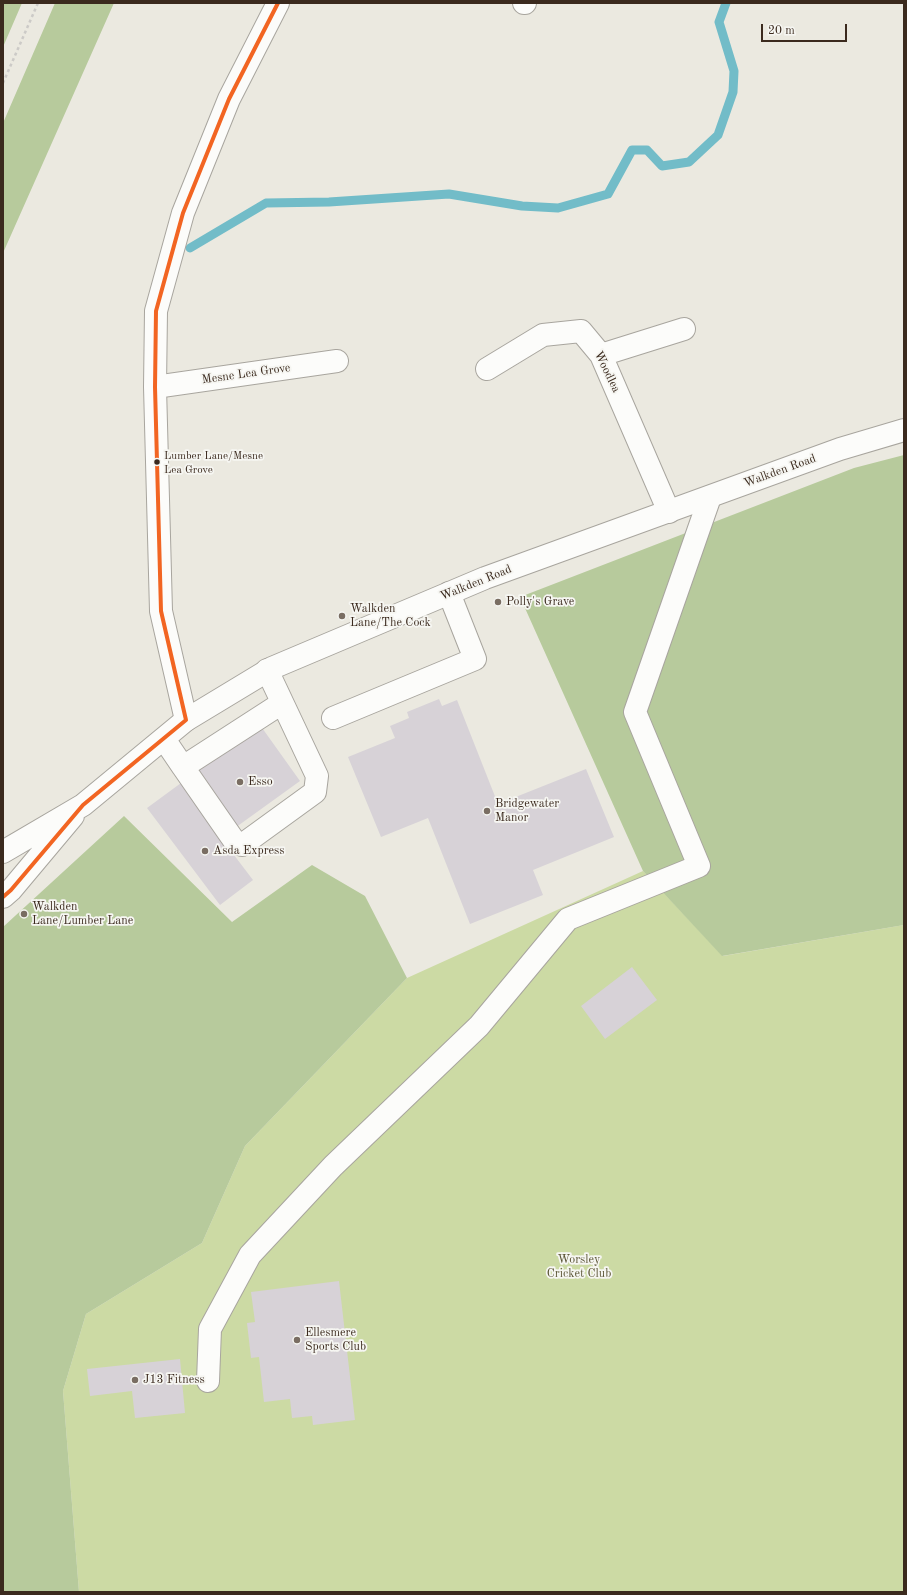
<!DOCTYPE html>
<html>
<head>
<meta charset="utf-8">
<style>
	body { margin:0 }
	#map { position:relative; width:907px; height:1595px; overflow:hidden; background:#ebe9e0; font-family:"Old Standard TT",serif }
	canvas { display:block }
	.frame { position:absolute; inset:0; border:4px solid #3b2a1e; pointer-events:none }
	.scale { position:absolute; left:761px; top:24px; width:86px; height:18px; box-sizing:border-box; border:2px solid #3b2a1e; border-top:0; padding-left:5px; font-size:12px; line-height:14px; white-space:nowrap; color:#3b2a1e; -webkit-text-stroke:3px #f6f6f2; paint-order:stroke }
</style>
</head>
<body>
<div id="map">
<canvas width="907" height="1595"></canvas>
<div class="frame"></div>
<div class="scale">20 m</div>
</div>
<script>
const c = document.querySelector('canvas').getContext('2d');
c.lineJoin = 'round';
function paint(path, color) {
  c.fillStyle = color;
  c.fill(path, 'evenodd');
}
function toPath(rows) {
  const path = new Path2D();
  for (const r of rows) {
    path.moveTo(r[0], r[1]);
    for (let i = 2; i < r.length; i += 2) path.lineTo(r[i], r[i + 1]);
  }
  return path;
}
function stroke(path, color, width, dash) {
  c.strokeStyle = color;
  c.lineWidth = width;
  c.lineCap = dash ? 'butt' : 'round';
  c.setLineDash(dash || []);
  c.stroke(path);
}
function drawText(font, color, halo, rows, align = 'center') {
  c.font = font + ' "Old Standard TT",serif';
  c.lineWidth = 3.5;
  c.setLineDash([]);
  c.textBaseline = 'middle';
  c.strokeStyle = halo;
  c.fillStyle = color;
  for (const [text, x, y, turn = 0] of rows) {
    c.save();
    c.translate(x, y);
    c.rotate((+turn || 0) * Math.PI / 180);
    c.textAlign = isNaN(turn) ? turn : align;
    if (halo) c.strokeText(text, 0, 0);
    c.fillText(text, 0, 0);
    c.restore();
  }
}
paint(toPath([
	[643,871,723,956,904,925,904,1592,79,1592,63,1391,86,1314,202,1243,245,1146,407,978]
]), '#ccdaa4');
paint(toPath([
	[3,3,22,3,3,47],
	[55,3,114,3,3,253,3,123],
	[904,455,904,925,722,956,643,871,520,597,854,468],
	[124,816,232,922,312,865,365,896,407,978,245,1146,202,1243,86,1314,63,1391,79,1592,3,1592,3,927]
]), '#b7ca9c');
stroke(toPath([
	[190,248,266,203,329,202,449,194,522,206,558,208,608,194,632,150,647,150,662,166,689,162,718,135,733,92,734,71,719,22,726,3]
]), '#72bcc8', 9);
paint(toPath([
	[439,699,442,706,457,700,498,804,586,769,614,837,533,870,543,895,470,924,428,818,381,837,348,757,395,738,390,726,409,718,407,712],
	[260,725,300,781,221,838,253,880,220,905,147,808],
	[632,967,657,1000,605,1039,581,1006],
	[339,1281,355,1420,313,1425,312,1416,292,1418,290,1399,264,1402,259,1357,251,1358,247,1323,255,1322,251,1292],
	[180,1359,185,1413,135,1418,132,1391,90,1396,87,1369]
]), '#d7d2d7');
const minor = toPath([
	[524,3,525,3],
	[601,355,684,329],
	[487,369,543,335,581,331,601,355,669,512],
	[155,387,337,361],
	[333,718,475,659,449,593],
	[186,720,161,611,155,387,156,311,183,213,229,99,278,3],
	[164,739,183,767,282,703],
	[183,767,235,842,242,845,315,792,317,776,267,670],
	[208,1381,210,1329,250,1255,333,1166,479,1026,568,919,699,866,635,712,710,497]
]);
const highway = toPath([
	[3,852,83,805,186,720,272,668,485,578,840,449,904,430],
	[3,897,11,890,73,816]
]);
stroke(minor, '#a8a59e', 24);
stroke(highway, '#a8a59e', 24);
stroke(toPath([
	[3,83,38,3]
]), '#cccac7', 2.5, [3, 3]);
stroke(minor, '#fcfcfa', 22);
stroke(highway, '#fcfcfa', 22);
stroke(toPath([
	[186,720,161,611,155,387,156,311,183,213,229,99,278,3],
	[3,897,11,890,83,805,186,720]
]), '#f26522', 4);
for (const [x, y, r, color] of [
	[157,462,3.5,"#3b2a1e"],
	[498,602,4,"#796d62"],
	[342,616,4,"#796d62"],
	[240,782,4,"#796d62"],
	[487,811,4,"#796d62"],
	[205,851,4,"#796d62"],
	[24,914,4,"#796d62"],
	[297,1340,4,"#796d62"],
	[135,1380,4,"#796d62"]
]) {
  const dot = new Path2D();
  dot.arc(x, y, r, 0, 2 * Math.PI);
  c.fillStyle = color;
  c.fill(dot);
  stroke(dot, '#f6f6f2', 1.5);
}
drawText('11px', '#3b2a1e', '#f6f6f2', [
	["Lumber Lane/Mesne",164,456],
	["Lea Grove",164,470]
], 'left');
drawText('12px', '#3b2a1e', '#f6f6f2', [
	["Woodlea",607,372,64],
	["Mesne Lea Grove",246,374,-8],
	["Walkden Road",780,471,-20],
	["Walkden Road",476,583,-22]
]);
drawText('12px', '#3b2a1e', '#f6f6f2', [
	["Polly's Grave",506,602],
	["Walkden",350,609],
	["Lane/The Cock",350,623],
	["Esso",248,782],
	["Bridgewater",495,804],
	["Manor",495,818],
	["Asda Express",213,851],
	["Walkden",32,907],
	["Lane/Lumber Lane",32,921],
	["Ellesmere",305,1333],
	["Sports Club",305,1347],
	["J13 Fitness",143,1380]
], 'left');
drawText('12px', '#595333', '#f6f6f2', [
	["Worsley",579,1260],
	["Cricket Club",579,1274]
]);
</script>
</body>
</html>
